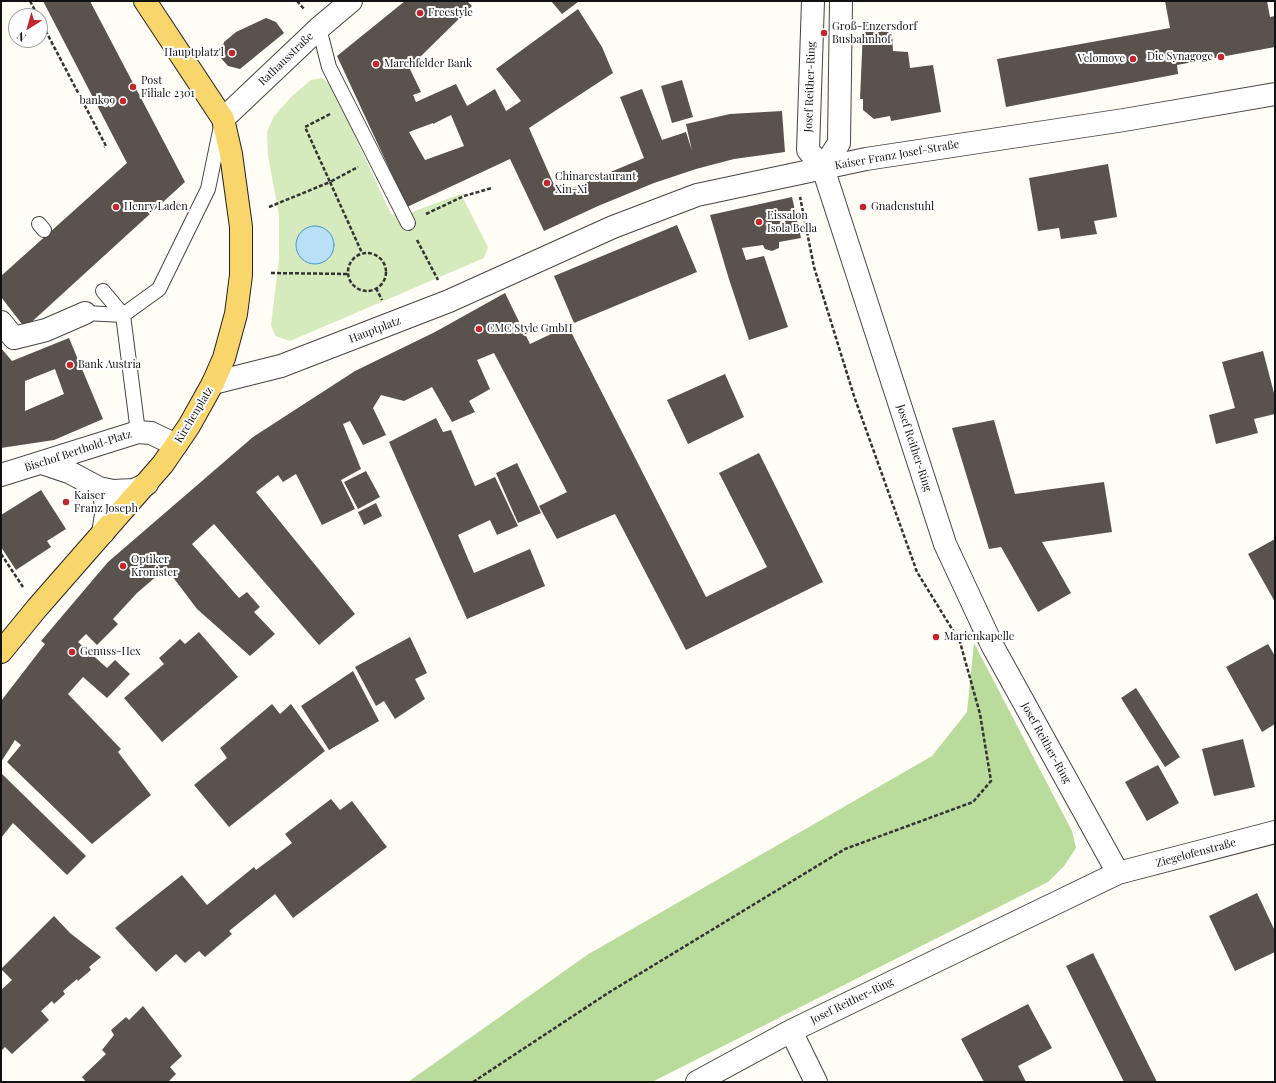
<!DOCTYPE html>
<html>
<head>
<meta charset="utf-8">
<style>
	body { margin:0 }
	#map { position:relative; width:1276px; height:1083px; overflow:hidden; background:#fffdf5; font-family:"Playfair Display",serif }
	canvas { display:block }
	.frame { position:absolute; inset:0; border:2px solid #111; pointer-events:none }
	.north { position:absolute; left:8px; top:8px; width:40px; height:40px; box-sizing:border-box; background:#fff; border:1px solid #a0a0a0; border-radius:50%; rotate:217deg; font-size:11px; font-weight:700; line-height:16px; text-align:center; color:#111 }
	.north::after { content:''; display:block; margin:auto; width:14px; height:18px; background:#c4262e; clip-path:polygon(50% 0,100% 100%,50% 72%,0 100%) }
</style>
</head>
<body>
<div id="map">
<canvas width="1276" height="1083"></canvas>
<div class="frame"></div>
<div class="north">N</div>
</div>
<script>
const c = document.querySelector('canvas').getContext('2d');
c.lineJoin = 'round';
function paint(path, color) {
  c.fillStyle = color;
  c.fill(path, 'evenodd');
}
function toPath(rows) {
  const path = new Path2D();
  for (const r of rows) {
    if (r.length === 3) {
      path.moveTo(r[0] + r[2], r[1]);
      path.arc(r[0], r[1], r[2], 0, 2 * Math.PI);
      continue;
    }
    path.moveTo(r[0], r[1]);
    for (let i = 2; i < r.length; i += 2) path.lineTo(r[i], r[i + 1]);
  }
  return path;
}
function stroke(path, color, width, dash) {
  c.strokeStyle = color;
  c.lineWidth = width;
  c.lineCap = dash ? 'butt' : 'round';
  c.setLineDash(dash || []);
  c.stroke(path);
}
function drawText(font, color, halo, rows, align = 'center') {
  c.font = font + ' "Playfair Display",serif';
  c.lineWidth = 4;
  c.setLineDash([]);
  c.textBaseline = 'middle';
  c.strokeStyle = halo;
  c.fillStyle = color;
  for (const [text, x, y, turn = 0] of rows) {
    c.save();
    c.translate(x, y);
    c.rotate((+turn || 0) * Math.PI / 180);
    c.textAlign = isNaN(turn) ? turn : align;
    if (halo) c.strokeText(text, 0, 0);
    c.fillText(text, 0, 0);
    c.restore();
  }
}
paint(toPath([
	[322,78,331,85,391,214,401,216,461,194,488,247,484,258,290,341,275,336,271,325,279,259,279,215,268,156,267,132,274,116,292,96,311,80]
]), '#d5ebbd');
paint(toPath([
	[974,643,1072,831,1076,848,1064,866,1048,882,652,1082,408,1082,587,955,932,756,967,712]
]), '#b9dc9c');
const water = toPath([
	[315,245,19]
]);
paint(water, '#b9e0f7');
stroke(water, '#3f96cf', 1);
paint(toPath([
	[43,1,90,1,185,182,25,328,1,297,1,276,127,163],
	[405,1,467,1,472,6,419,58,407,63,421,92,413,95,416,102,456,84,467,106,495,89,506,111,521,101,496,69,578,9,602,47,613,73,529,128,558,194,644,158,620,97,642,89,662,140,686,132,692,151,686,124,730,114,782,111,785,152,734,159,696,169,654,183,598,206,544,231,510,159,407,207,337,56],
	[451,115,464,146,425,160,409,132,433,123,433,124],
	[551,1,577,1,578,2,562,14],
	[1165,1,1267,1,1270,17,1275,16,1275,47,1177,65,1178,74,1006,107,997,59,1170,28],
	[266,18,276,22,284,33,240,69,228,66,220,57,224,42,236,32],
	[863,30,892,31,893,51,908,52,910,68,933,65,941,112,891,121,890,116,874,119,863,110,863,99,860,99],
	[682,80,693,117,672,123,661,86],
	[1108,164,1117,217,1094,221,1097,234,1061,239,1059,228,1038,231,1029,178],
	[792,197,801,238,779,242,779,248,772,251,765,249,763,245,742,248,746,260,764,256,788,327,749,340,728,276,710,215],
	[677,225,697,272,574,323,554,276],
	[505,293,530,344,568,326,706,597,767,567,719,473,759,453,823,582,686,650,615,514,557,539,539,506,567,492,494,353,477,360,490,389,469,401,475,412,452,422,432,387,404,401,381,395,373,408,386,435,363,445,350,421,343,424,361,469,341,480,355,509,322,525,296,474,283,482,278,475,256,492,355,614,319,645,214,524,192,544,239,598,247,592,260,607,254,612,275,634,250,656,197,609,166,568,137,593,113,619,118,624,97,645,86,634,78,642,107,668,115,660,130,674,107,698,83,677,68,694,121,749,118,752,151,795,92,844,7,762,21,745,15,740,1,762,1,701,45,644,41,641,108,562,253,437,355,371,435,332],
	[69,338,103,419,54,440,1,448,1,348,12,361],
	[55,369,64,394,25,411,25,381],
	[1263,351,1275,397,1275,414,1254,419,1258,433,1216,444,1209,415,1235,408,1222,362],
	[725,374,744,417,688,444,667,400],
	[436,418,443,432,451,430,475,486,495,477,518,526,497,535,490,520,458,535,474,573,530,549,545,586,467,619,389,442],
	[994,420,1015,494,1104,482,1112,532,1042,542,1071,593,1038,612,1001,547,989,549,952,428],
	[517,463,541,513,518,523,496,473],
	[366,471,380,497,358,509,344,482],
	[41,490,66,529,47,541,51,547,16,570,1,547,1,515],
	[376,503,382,516,364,525,358,512],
	[1275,539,1275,602,1248,554],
	[199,632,238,677,162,742,124,698,164,664,159,658,180,639,185,644],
	[410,637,427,673,415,679,425,699,395,719,384,701,376,706,355,667],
	[1268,644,1275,656,1275,724,1262,732,1226,667],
	[353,671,379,721,329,750,301,706],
	[1136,688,1180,757,1165,767,1121,698],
	[272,704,280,714,291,704,325,751,229,827,194,785,227,758,220,748],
	[1243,739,1255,787,1214,796,1202,749],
	[1158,765,1179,803,1147,821,1125,782],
	[1,773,86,856,67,875,13,823,1,838],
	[331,799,340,810,352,801,387,847,293,918,275,894,229,931,232,934,205,957,199,951,185,963,176,954,156,972,115,928,182,875,207,905,254,867,256,870,292,843,285,834],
	[1257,893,1275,931,1275,952,1235,971,1209,916],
	[54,916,70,933,101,957,89,967,91,970,78,981,77,979,63,991,65,994,54,1004,52,1001,41,1011,49,1020,12,1054,5,1047,1,1051,1,990,12,980,1,969],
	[1093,953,1157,1082,1124,1082,1066,966],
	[1028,1004,1052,1048,1018,1066,1026,1082,984,1082,961,1039],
	[143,1006,182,1056,170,1067,176,1074,168,1082,86,1082,82,1077,106,1054,102,1050,114,1035,111,1030,126,1017,129,1020]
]), '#5a524d');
const service = toPath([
	[319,28,329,67,408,223],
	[39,224,44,230],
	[103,291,123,315],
	[85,313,123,315],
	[138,432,123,315,159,289,208,189,221,126]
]);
const minor = toPath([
	[813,1,808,150,823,168,945,544,992,645,1118,873],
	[223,119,319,28,351,1],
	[823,168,839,143,841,1],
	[1,322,14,338,46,330,85,313],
	[213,383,281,366,449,301,613,227,697,195,866,159,1124,120,1275,94],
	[791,1031,816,1082],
	[697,1082,791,1031,1118,873,1275,832]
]);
const tertiary = toPath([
	[42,463,69,472,99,488,113,491,134,490,147,484],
	[1,475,138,432,151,433,176,445],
	[99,488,105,498,106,515,103,533]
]);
const primary = toPath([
	[1,652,37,608,163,464,189,426,213,383,224,358,236,314,241,275,241,227,231,154,223,119,145,1]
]);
stroke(service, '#444', 16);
stroke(minor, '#444', 24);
stroke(tertiary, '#444', 24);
stroke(primary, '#222', 24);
stroke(toPath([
	[30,1,38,16],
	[297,1,304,9],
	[40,20,106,146,104,147],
	[330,114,305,127,330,182,358,167],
	[269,207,330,182,362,253],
	[426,214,464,196,492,188],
	[417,240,438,280],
	[367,272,19],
	[271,273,349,274],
	[376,288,382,300],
	[1,554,23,587],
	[473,1082,608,993,845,849,973,802,991,781,980,714,960,642,917,572,854,396,814,267,800,197]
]), '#333', 2.5, [4, 2]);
stroke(service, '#fff', 14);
stroke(minor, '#fff', 22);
stroke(tertiary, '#fff', 22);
stroke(primary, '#f9d66b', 22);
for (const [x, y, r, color] of [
	[420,13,4,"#c4262e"],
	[824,33,4,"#c4262e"],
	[232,53,4,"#c4262e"],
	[1221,57,4,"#c4262e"],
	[1133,59,4,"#c4262e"],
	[376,64,4,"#c4262e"],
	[133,87,4,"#c4262e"],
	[123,101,4,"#c4262e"],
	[547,183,4,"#c4262e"],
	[116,207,4,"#c4262e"],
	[863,207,4,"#c4262e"],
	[759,222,4,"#c4262e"],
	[479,329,4,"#c4262e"],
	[70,365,4,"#c4262e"],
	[66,502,4,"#c4262e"],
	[123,566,4,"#c4262e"],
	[936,637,4,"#c4262e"],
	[72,652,4,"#c4262e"]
]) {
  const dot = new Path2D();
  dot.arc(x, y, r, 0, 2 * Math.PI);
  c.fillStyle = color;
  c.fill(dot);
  stroke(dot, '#fff', 1.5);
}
drawText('11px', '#111', '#fff', [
	["Freestyle",428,13],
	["Groß-Enzersdorf",832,27],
	["Busbahnhof",832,40],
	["Hauptplatz'l",224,53,"right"],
	["Die Synagoge",1213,57,"right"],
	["Velomove",1125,59,"right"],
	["Marchfelder Bank",384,64],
	["Post",141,81],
	["Filiale 2301",141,94],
	["bank99",115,101,"right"],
	["Chinarestaurant",555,177],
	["Xin-Xi",555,190],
	["Henry Laden",124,207],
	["Gnadenstuhl",871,207],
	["Eissalon",767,216],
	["Isola Bella",767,229],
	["CMC Style GmbH",487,329],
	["Bank Austria",78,365],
	["Kaiser",74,496],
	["Franz Joseph",74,509],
	["Optiker",131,560],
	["Kronister",131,573],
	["Marienkapelle",944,637],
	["Genuss-Hex",80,652]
], 'left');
drawText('11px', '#111', '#fff', [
	["Rathausstraße",286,59,-44],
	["Josef Reither-Ring",810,87,-88],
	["Kaiser Franz Josef-Straße",897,155,-10],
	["Hauptplatz",375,330,-21],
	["Kirchenplatz",194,415,-59],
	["Josef Reither-Ring",914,448,72],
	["Bischof Berthold-Platz",78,451,-18],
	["Josef Reither-Ring",1046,743,61],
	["Ziegelofenstraße",1196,853,-15],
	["Josef Reither-Ring",852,1001,-26]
]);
</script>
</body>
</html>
